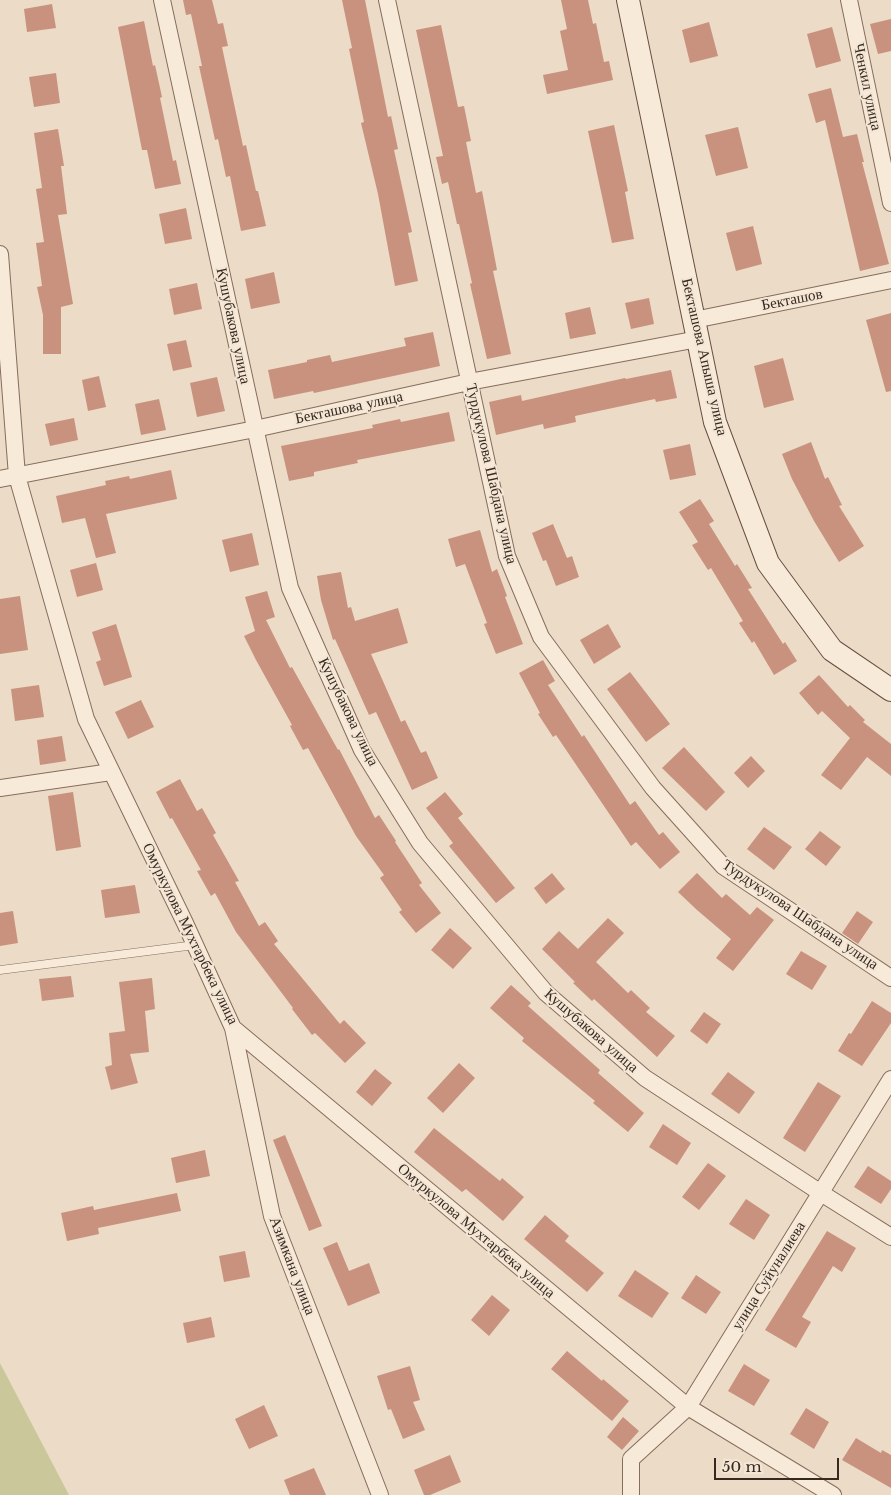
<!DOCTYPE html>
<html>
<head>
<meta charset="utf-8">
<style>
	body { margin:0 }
	#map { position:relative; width:891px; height:1495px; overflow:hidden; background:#ecdbc6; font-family:"Libre Baskerville",serif }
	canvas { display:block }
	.scale { position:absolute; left:714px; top:1458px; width:125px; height:22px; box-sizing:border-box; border:2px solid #372820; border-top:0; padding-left:6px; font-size:15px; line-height:18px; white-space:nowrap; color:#372820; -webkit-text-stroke:4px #f4e6d5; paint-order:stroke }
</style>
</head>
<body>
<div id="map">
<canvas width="891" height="1495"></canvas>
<div class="scale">50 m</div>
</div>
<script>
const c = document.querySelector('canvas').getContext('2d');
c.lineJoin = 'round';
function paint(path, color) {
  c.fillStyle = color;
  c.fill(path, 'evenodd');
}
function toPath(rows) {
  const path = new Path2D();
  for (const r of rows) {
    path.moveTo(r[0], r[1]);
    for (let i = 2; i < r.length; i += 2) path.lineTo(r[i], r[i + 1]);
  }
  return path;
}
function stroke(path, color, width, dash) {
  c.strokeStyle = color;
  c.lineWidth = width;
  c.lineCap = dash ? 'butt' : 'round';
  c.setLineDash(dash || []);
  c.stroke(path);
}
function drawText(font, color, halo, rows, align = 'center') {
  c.font = font + ' "Libre Baskerville",serif';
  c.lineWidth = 4;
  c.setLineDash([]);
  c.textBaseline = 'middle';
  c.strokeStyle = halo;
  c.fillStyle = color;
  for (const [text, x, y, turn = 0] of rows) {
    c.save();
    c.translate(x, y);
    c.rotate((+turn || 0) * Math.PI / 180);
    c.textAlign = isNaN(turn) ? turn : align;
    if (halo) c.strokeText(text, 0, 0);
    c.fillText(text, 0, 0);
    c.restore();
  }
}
paint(toPath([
	[0,1363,69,1495,0,1495]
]), '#cac89a');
paint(toPath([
	[183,0,212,0,218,24,223,23,228,46,222,47,243,146,246,145,256,191,258,191,266,226,241,231,230,176,226,177,218,139,215,140,199,66,202,66,191,14,186,15],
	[342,0,365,0,388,117,391,116,398,149,394,150,412,232,408,233,418,281,395,286,378,194,361,123,364,122,349,49,352,48],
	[561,0,588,0,593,24,596,23,604,62,609,61,613,80,547,94,543,75,568,70,560,31,567,29],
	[52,4,56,28,27,32,24,9],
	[891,19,891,51,878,54,870,24],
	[144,21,153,66,155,65,162,97,160,98,173,161,176,160,181,184,155,189,147,150,142,150,118,27],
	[709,22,718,56,690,63,682,30],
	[441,25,458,107,464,106,471,141,466,142,476,193,482,191,497,270,493,271,511,354,487,359,470,284,472,283,459,224,457,224,448,182,442,184,436,157,443,156,416,30],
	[832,27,841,61,816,68,807,34],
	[56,73,60,103,34,107,29,77],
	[831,88,843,137,857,134,864,162,862,162,889,264,860,271,825,120,816,123,808,94],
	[614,125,628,191,625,192,634,239,612,243,588,131],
	[738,127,748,168,716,176,705,135],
	[58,129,64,166,61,166,67,214,58,215,73,304,61,307,61,354,43,354,43,315,37,287,42,286,36,243,44,242,36,189,42,188,34,133],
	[186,208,192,239,165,244,159,214],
	[753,226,762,264,736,271,726,233],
	[274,272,280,303,251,309,245,279],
	[197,283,202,309,174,315,169,289],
	[649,298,654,324,631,329,625,303],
	[590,307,596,334,570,339,565,313],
	[891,313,891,391,886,392,866,320],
	[433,332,440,366,314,393,313,391,274,399,268,370,307,362,307,360,330,355,332,362,406,346,404,338],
	[186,340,192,367,173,371,167,344],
	[783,358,794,400,764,408,754,366],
	[671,370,677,398,656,402,655,399,575,416,576,422,544,429,543,424,496,435,489,402,521,395,522,401,625,378,626,379],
	[99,376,106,407,88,411,82,380],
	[217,377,225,411,197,417,190,383],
	[159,399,166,430,141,435,135,404],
	[449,412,455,441,357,460,358,463,314,472,314,476,289,481,281,446,373,428,372,425,400,419,401,422],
	[74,418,78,440,50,446,45,424],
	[811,442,825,479,828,477,842,505,839,506,864,546,839,562,814,521,792,479,782,454],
	[690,444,696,475,670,480,663,450],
	[171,470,177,499,106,514,116,553,96,558,85,518,62,523,56,496,106,485,105,481,129,476,130,479],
	[700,499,714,521,709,524,735,566,737,564,752,588,748,589,783,644,785,642,797,661,774,675,754,641,752,643,739,623,743,621,711,568,708,570,692,545,698,542,679,512],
	[553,524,567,558,572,556,579,577,556,586,546,560,543,561,532,533],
	[480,530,492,572,497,569,507,596,505,597,523,644,496,654,484,624,487,623,465,564,456,567,448,539],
	[252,533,259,565,230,572,222,540],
	[96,563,103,590,77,597,70,570],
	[341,572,348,608,351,607,355,621,398,608,408,643,371,654,401,722,405,720,421,753,426,751,438,778,412,790,376,712,369,715,335,639,333,640,321,600,317,576],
	[267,591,275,617,266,620,290,668,292,667,338,750,339,749,375,818,379,815,396,841,395,842,422,883,419,885,441,913,416,933,399,912,402,910,380,878,384,875,356,836,308,748,303,750,290,726,292,725,256,660,244,636,255,631,245,597],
	[20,596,28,650,0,654,0,599],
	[116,624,132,677,104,686,96,662,101,660,92,632],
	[608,624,621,647,594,664,580,640],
	[543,660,555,681,548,685,582,737,584,735,630,805,635,801,659,835,663,832,680,852,660,869,636,842,631,846,556,735,553,737,538,714,540,713,519,673],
	[630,672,670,724,646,742,607,689],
	[819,675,848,707,850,705,865,720,863,722,891,744,891,776,867,757,841,790,821,775,850,738,822,711,818,715,799,693],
	[39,685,44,717,15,721,11,689],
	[141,700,154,727,128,739,115,712],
	[62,736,66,761,40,765,37,740],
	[684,747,725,792,706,811,662,768],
	[751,756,765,771,748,788,734,773],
	[180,779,197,811,202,808,216,833,213,835,239,881,235,882,259,926,265,922,278,941,274,944,340,1024,344,1020,366,1043,345,1063,315,1033,312,1035,292,1009,293,1008,236,932,215,893,211,896,197,871,201,870,172,818,170,819,156,792],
	[73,792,81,847,56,851,48,796],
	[445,792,463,814,458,818,515,888,496,903,449,846,453,843,426,808],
	[764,827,792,847,774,870,747,849],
	[820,831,841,847,826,866,805,849],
	[552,873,565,889,546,904,534,888],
	[697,873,722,898,726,894,750,915,757,907,774,920,733,971,716,958,731,939,697,910,678,892],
	[135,885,140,913,105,918,101,890],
	[13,911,18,943,0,946,0,913],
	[857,911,873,922,858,944,842,933],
	[608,918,624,933,596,962,628,993,631,990,650,1008,646,1012,675,1036,657,1057,594,999,592,1001,573,983,575,982,542,949,559,931,578,949],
	[450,928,472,948,453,969,431,950],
	[801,951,827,966,812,990,786,974],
	[71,976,74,997,42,1001,39,979],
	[152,978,155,1009,145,1011,149,1052,130,1054,138,1083,111,1090,105,1067,112,1065,109,1033,125,1031,119,982],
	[511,985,531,1003,528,1006,600,1070,598,1073,644,1113,628,1132,593,1103,595,1101,522,1041,524,1038,490,1008],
	[872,1001,891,1013,891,1023,862,1066,838,1051,849,1033,851,1034],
	[704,1012,721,1024,707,1044,690,1031],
	[459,1063,475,1078,443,1113,427,1098],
	[375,1069,392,1083,372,1106,356,1092],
	[728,1072,755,1092,739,1114,711,1094],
	[818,1082,841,1096,805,1152,783,1138],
	[663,1124,691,1143,677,1165,649,1147],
	[434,1128,500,1181,502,1178,524,1197,503,1221,466,1189,462,1192,414,1152],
	[285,1135,322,1226,309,1231,273,1140],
	[205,1150,210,1176,176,1183,171,1158],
	[708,1163,726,1176,699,1210,682,1197],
	[868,1166,891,1181,891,1189,881,1204,854,1187],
	[177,1193,181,1211,98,1228,99,1234,67,1241,61,1213,93,1206,94,1210],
	[746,1199,770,1215,754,1240,729,1224],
	[545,1215,569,1236,565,1241,604,1273,587,1292,524,1239],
	[827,1231,856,1248,842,1272,833,1266,802,1317,811,1322,796,1348,765,1330],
	[337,1242,349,1271,369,1263,380,1293,348,1306,323,1248],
	[245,1251,250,1277,224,1282,219,1256],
	[635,1270,669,1293,652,1318,618,1296],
	[696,1275,721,1292,706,1314,681,1298],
	[492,1295,510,1310,489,1336,471,1320],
	[211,1317,215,1337,187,1343,183,1323],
	[567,1351,602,1381,603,1379,629,1401,612,1421,551,1369],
	[744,1364,770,1380,754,1406,728,1391],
	[410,1366,420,1400,413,1402,425,1430,403,1439,391,1409,388,1410,377,1376],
	[264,1405,278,1436,249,1449,235,1419],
	[806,1408,829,1422,814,1449,790,1434],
	[623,1417,639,1431,622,1450,607,1437],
	[856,1438,881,1453,882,1450,891,1455,891,1488,842,1460],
	[450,1455,461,1482,430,1495,424,1495,414,1470],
	[314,1468,326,1495,290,1495,284,1480]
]), '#c8927e');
const lane = toPath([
	[0,970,195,945]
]);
const street = toPath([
	[162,0,290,588,362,750,420,843,546,993,645,1078,821,1193,891,1237],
	[387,0,507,556,541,637,653,788,723,866,891,978],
	[849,0,891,203],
	[0,254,17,476,86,719,185,923,233,1028,688,1407,833,1495],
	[694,320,891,280],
	[0,479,255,429,469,382,698,339],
	[0,788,111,772],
	[233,1028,272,1216,380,1495],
	[631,1495,631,1459,688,1407,891,1079]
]);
const secondary = toPath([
	[628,0,715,422,768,563,832,650,891,690]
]);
stroke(lane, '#866d5c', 9);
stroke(street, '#866d5c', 18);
stroke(secondary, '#684e40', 24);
stroke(lane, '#f7ead9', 8);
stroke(street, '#f7ead9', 16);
stroke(secondary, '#f7ead9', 22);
drawText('15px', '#372820', '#f4e6d5', [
	["Ченкил улица",867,87,78],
	["Бекташов",792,300,-11],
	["Кушубакова улица",233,326,78],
	["Бекташова Апыша улица",704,357,77],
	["Бекташова улица",349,408,-12],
	["Турдукулова Шабдана улица",491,474,77],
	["Кушубакова улица",348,712,64],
	["Турдукулова Шабдана улица",800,915,34],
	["Омуркулова Мухтарбека улица",190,934,64],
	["Кушубакова улица",591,1031,41],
	["Омуркулова Мухтарбека улица",476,1231,40],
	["Азимкана улица",292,1266,69],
	["улица Суйуналиева",769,1276,-58]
]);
</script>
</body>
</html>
